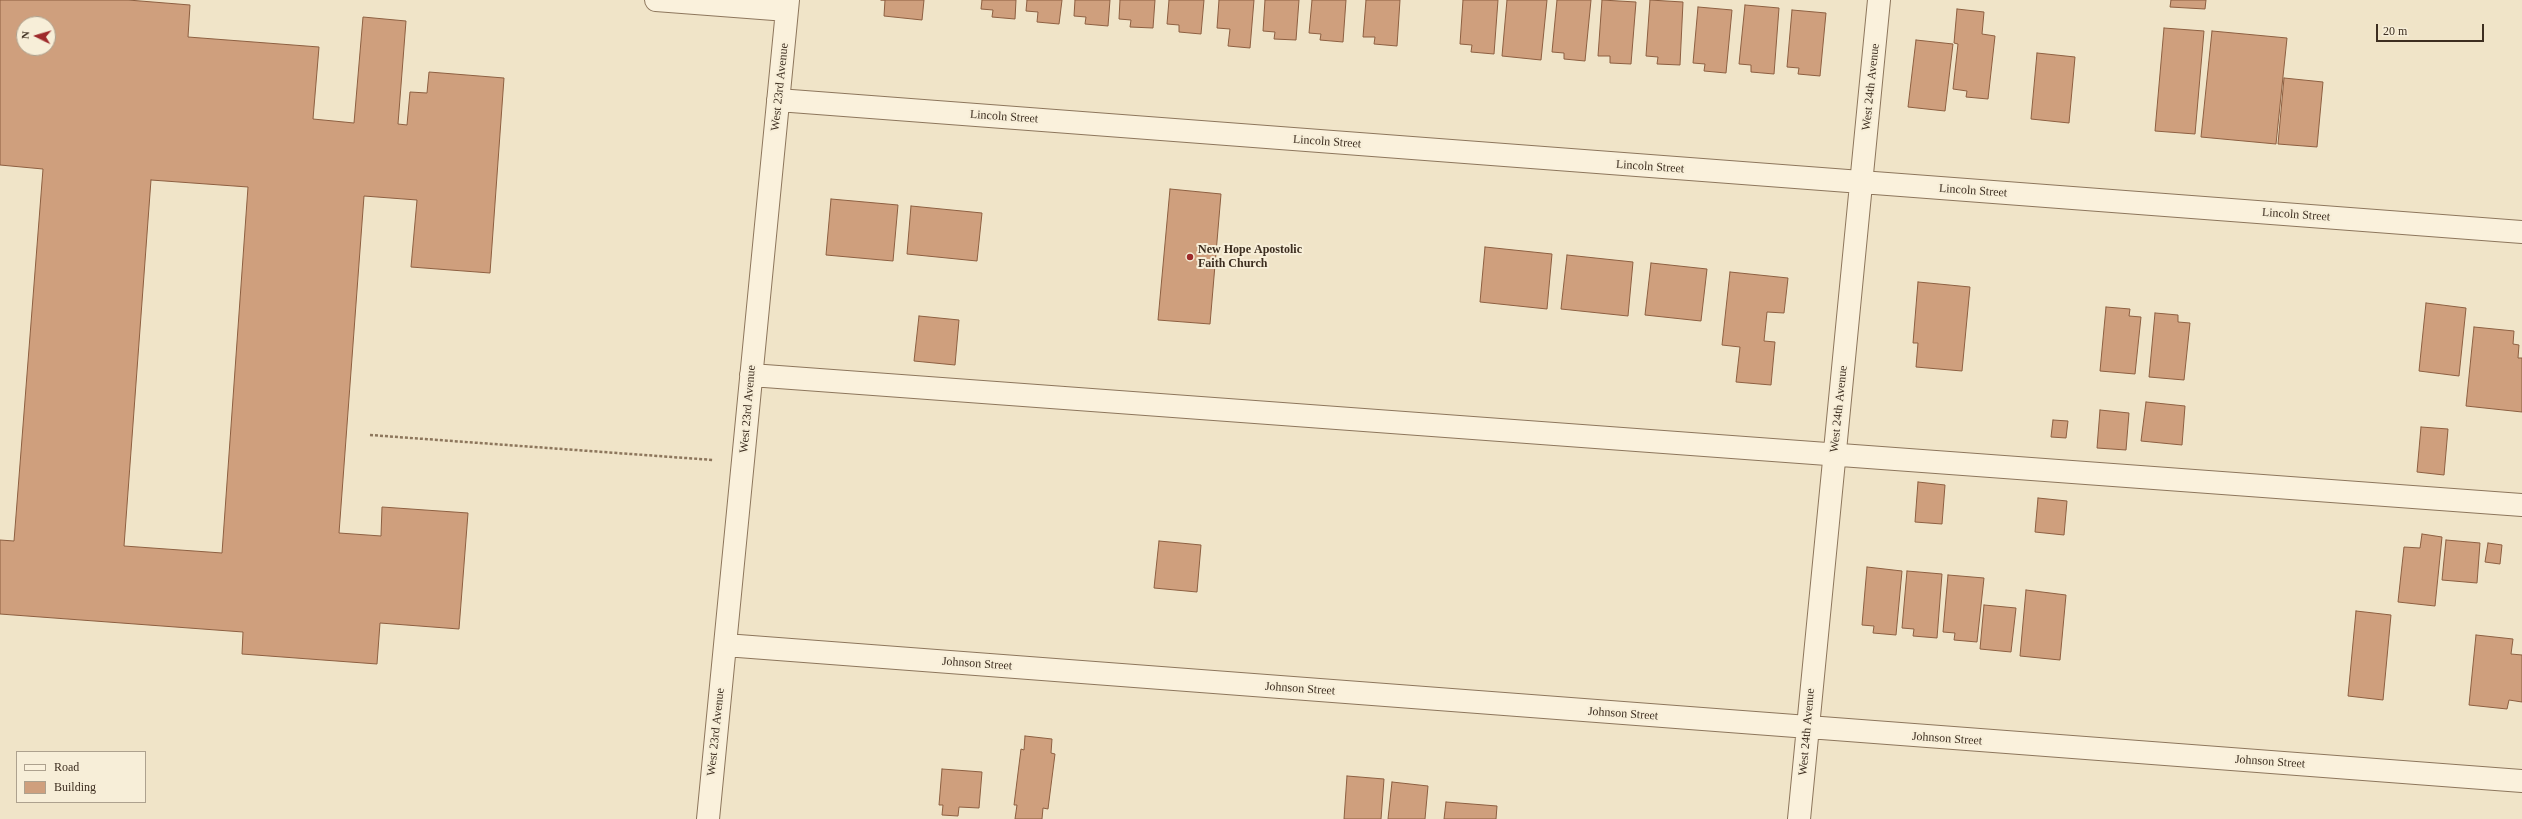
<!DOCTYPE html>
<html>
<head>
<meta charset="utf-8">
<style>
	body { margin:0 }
	#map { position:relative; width:2522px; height:819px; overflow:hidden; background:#f0e4c8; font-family:Georgia,serif }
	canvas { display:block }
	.legend { position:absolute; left:16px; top:751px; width:130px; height:52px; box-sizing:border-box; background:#f7eed8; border:1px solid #ada18e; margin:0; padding:5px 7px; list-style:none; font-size:12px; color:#3d2e20 }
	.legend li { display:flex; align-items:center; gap:8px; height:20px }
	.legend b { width:20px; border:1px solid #ada18e }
	.north { position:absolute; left:16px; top:16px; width:40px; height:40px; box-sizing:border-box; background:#f7eed8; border:1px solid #ada18e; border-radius:50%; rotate:275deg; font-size:11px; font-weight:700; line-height:16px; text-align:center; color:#3d2e20 }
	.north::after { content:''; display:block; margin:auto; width:14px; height:18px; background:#9e2a2b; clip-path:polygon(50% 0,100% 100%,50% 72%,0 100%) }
	.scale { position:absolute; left:2376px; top:24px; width:108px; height:18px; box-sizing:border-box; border:2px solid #3d2e20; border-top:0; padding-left:5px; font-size:12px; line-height:14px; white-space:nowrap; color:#3d2e20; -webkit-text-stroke:3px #f7eed8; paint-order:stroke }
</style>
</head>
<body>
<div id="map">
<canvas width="2522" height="819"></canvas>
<ul class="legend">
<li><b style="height:5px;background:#faf1dc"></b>Road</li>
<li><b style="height:11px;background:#cf9f7d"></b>Building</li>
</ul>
<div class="north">N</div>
<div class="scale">20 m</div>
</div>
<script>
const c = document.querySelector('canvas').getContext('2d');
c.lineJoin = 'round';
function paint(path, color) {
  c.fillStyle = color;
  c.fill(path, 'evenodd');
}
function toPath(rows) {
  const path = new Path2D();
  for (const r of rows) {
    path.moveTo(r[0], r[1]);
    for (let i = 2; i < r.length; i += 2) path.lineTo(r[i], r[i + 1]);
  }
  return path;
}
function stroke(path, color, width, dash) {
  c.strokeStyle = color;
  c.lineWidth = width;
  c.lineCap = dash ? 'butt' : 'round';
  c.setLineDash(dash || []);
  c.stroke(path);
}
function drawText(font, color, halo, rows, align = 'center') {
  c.font = font + ' Georgia,serif';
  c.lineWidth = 4;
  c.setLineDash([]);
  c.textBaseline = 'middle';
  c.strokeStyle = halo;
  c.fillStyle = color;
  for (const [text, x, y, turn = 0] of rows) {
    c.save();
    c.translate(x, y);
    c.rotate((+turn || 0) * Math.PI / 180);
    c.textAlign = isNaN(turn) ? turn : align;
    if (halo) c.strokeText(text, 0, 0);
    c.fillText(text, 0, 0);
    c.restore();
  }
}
const building = toPath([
	[0,0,128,0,190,5,188,37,319,47,313,119,354,123,363,17,406,21,398,124,407,125,410,92,427,93,429,72,504,78,490,273,411,267,417,200,364,196,339,533,381,536,382,507,468,513,459,629,380,623,377,664,242,654,243,632,0,614,0,540,14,541,43,169,0,165,0,0],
	[24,24,48,24,48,48,24,48,24,24],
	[151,180,248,187,222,553,124,546,151,180],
	[881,0,924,0,922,20,884,16,885,0,881,0],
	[982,0,1016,0,1015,19,992,17,993,10,981,9,982,0],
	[1027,0,1062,0,1059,24,1037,22,1038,12,1026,11,1027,0],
	[1075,0,1110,0,1108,26,1085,24,1086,17,1074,16,1075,0],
	[1120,0,1155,0,1153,28,1130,27,1131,20,1119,19,1120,0],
	[1169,0,1204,0,1201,34,1179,32,1179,25,1167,24,1169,0],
	[1219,0,1254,0,1250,48,1228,46,1230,29,1217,28,1219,0],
	[1265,0,1299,0,1296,40,1274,39,1275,32,1263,31,1265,0],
	[1312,0,1346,0,1343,42,1320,40,1321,34,1309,33,1312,0],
	[1366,0,1400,0,1397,46,1374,44,1375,37,1363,37,1366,0],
	[1463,0,1498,0,1494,54,1471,52,1472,45,1460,44,1463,0],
	[1507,0,1547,0,1541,60,1502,56,1507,0],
	[1557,0,1591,0,1585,61,1564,59,1564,53,1552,52,1557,0],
	[1602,0,1636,2,1631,64,1610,63,1610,56,1598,56,1602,0],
	[1650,0,1683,2,1680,65,1657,64,1658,57,1646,56,1650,0],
	[2171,0,2206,0,2205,9,2170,7,2171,0],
	[1745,5,1779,8,1774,74,1751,72,1751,65,1739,64,1745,5],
	[1698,7,1732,10,1726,73,1704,71,1705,64,1693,63,1698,7],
	[1957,9,1984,12,1982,34,1995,36,1988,99,1966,97,1967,91,1953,89,1958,44,1954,43,1957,9],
	[1792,10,1826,13,1820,76,1798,74,1799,68,1787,67,1792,10],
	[2164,28,2204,31,2195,134,2155,131,2164,28],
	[2212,31,2287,38,2276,144,2201,137,2212,31],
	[1916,40,1953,44,1945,111,1908,107,1916,40],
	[2037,53,2075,57,2069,123,2031,119,2037,53],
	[2284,78,2323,82,2317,147,2278,144,2284,78],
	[1170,189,1221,194,1210,324,1158,320,1170,189],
	[831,199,898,205,893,261,826,255,831,199],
	[911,206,982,213,977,261,907,254,911,206],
	[1485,247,1552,254,1547,309,1480,302,1485,247],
	[1567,255,1633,262,1628,316,1561,309,1567,255],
	[1651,263,1707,269,1701,321,1645,315,1651,263],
	[1730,272,1788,278,1784,313,1767,312,1764,341,1775,342,1771,385,1736,382,1740,347,1722,345,1730,272],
	[1918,282,1970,287,1962,371,1916,367,1918,343,1913,343,1918,282],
	[2426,303,2466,308,2459,376,2419,371,2426,303],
	[2106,307,2130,309,2129,316,2141,317,2135,374,2100,371,2106,307],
	[2155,313,2178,315,2178,322,2190,323,2184,380,2149,377,2155,313],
	[919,316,959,320,955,365,914,361,919,316],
	[2474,327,2514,331,2513,344,2519,345,2518,358,2522,358,2522,412,2466,406,2474,327],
	[2146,402,2185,406,2182,445,2141,441,2146,402],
	[2100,410,2129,413,2126,450,2097,448,2100,410],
	[2053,420,2068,421,2066,438,2051,437,2053,420],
	[2421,427,2448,429,2444,475,2417,472,2421,427],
	[1918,482,1945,485,1942,524,1915,522,1918,482],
	[2038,498,2067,501,2064,535,2035,532,2038,498],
	[2422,534,2442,537,2435,606,2398,602,2404,547,2420,548,2422,534],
	[2446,540,2480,543,2477,583,2442,580,2446,540],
	[1159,541,1201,545,1197,592,1154,588,1159,541],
	[2488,543,2502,545,2500,564,2485,562,2488,543],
	[1867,567,1902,571,1896,635,1873,633,1874,626,1862,625,1867,567],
	[1907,571,1942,574,1937,638,1913,636,1914,629,1902,628,1907,571],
	[1948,575,1984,578,1977,642,1954,640,1955,633,1943,632,1948,575],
	[2026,590,2066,595,2060,660,2020,656,2026,590],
	[1984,605,2016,608,2011,652,1980,649,1984,605],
	[2356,611,2391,615,2383,700,2348,696,2356,611],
	[2476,635,2513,639,2511,654,2522,655,2522,702,2509,700,2507,709,2469,705,2476,635],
	[1025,736,1052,739,1051,753,1055,754,1048,809,1043,808,1042,819,1015,819,1017,805,1014,805,1021,749,1024,750,1025,736],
	[942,769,982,772,979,808,959,807,958,816,942,815,943,805,939,805,942,769],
	[1347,776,1384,779,1381,819,1344,819,1347,776],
	[1392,782,1428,786,1425,819,1388,819,1392,782],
	[1446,802,1497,806,1496,819,1444,819,1446,802]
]);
paint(building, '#cf9f7d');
stroke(building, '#8d5f41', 1);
const minor = toPath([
	[656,0,787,10],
	[778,100,2522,232],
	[751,375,2522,505],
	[725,645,2522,781],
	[708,819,788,0],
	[1799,819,1879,0]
]);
stroke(minor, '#8d765c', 24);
stroke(toPath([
	[370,435,713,460]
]), '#8d765c', 2.5, [3, 2]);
stroke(minor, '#faf1dc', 22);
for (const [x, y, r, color] of [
	[1190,257,4,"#9e2a2b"]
]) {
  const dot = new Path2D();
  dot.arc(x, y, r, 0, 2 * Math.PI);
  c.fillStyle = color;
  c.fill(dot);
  stroke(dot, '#f7eed8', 1.5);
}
drawText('12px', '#3d2e20', '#f7eed8', [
	["West 23rd Avenue",780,87,-84],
	["West 24th Avenue",1871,87,-84],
	["Lincoln Street",1004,117,4],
	["Lincoln Street",1327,142,4],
	["Lincoln Street",1650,167,4],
	["Lincoln Street",1973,191,4],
	["Lincoln Street",2296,215,4],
	["West 23rd Avenue",748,409,-85],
	["West 24th Avenue",1839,409,-84],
	["Johnson Street",977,664,4],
	["Johnson Street",1300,689,4],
	["Johnson Street",1623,714,4],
	["West 23rd Avenue",716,732,-84],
	["West 24th Avenue",1807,732,-85],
	["Johnson Street",1947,739,4],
	["Johnson Street",2270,762,4]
]);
drawText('bold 12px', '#3d2e20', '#f7eed8', [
	["New Hope Apostolic",1198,250],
	["Faith Church",1198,264]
], 'left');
</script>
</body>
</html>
